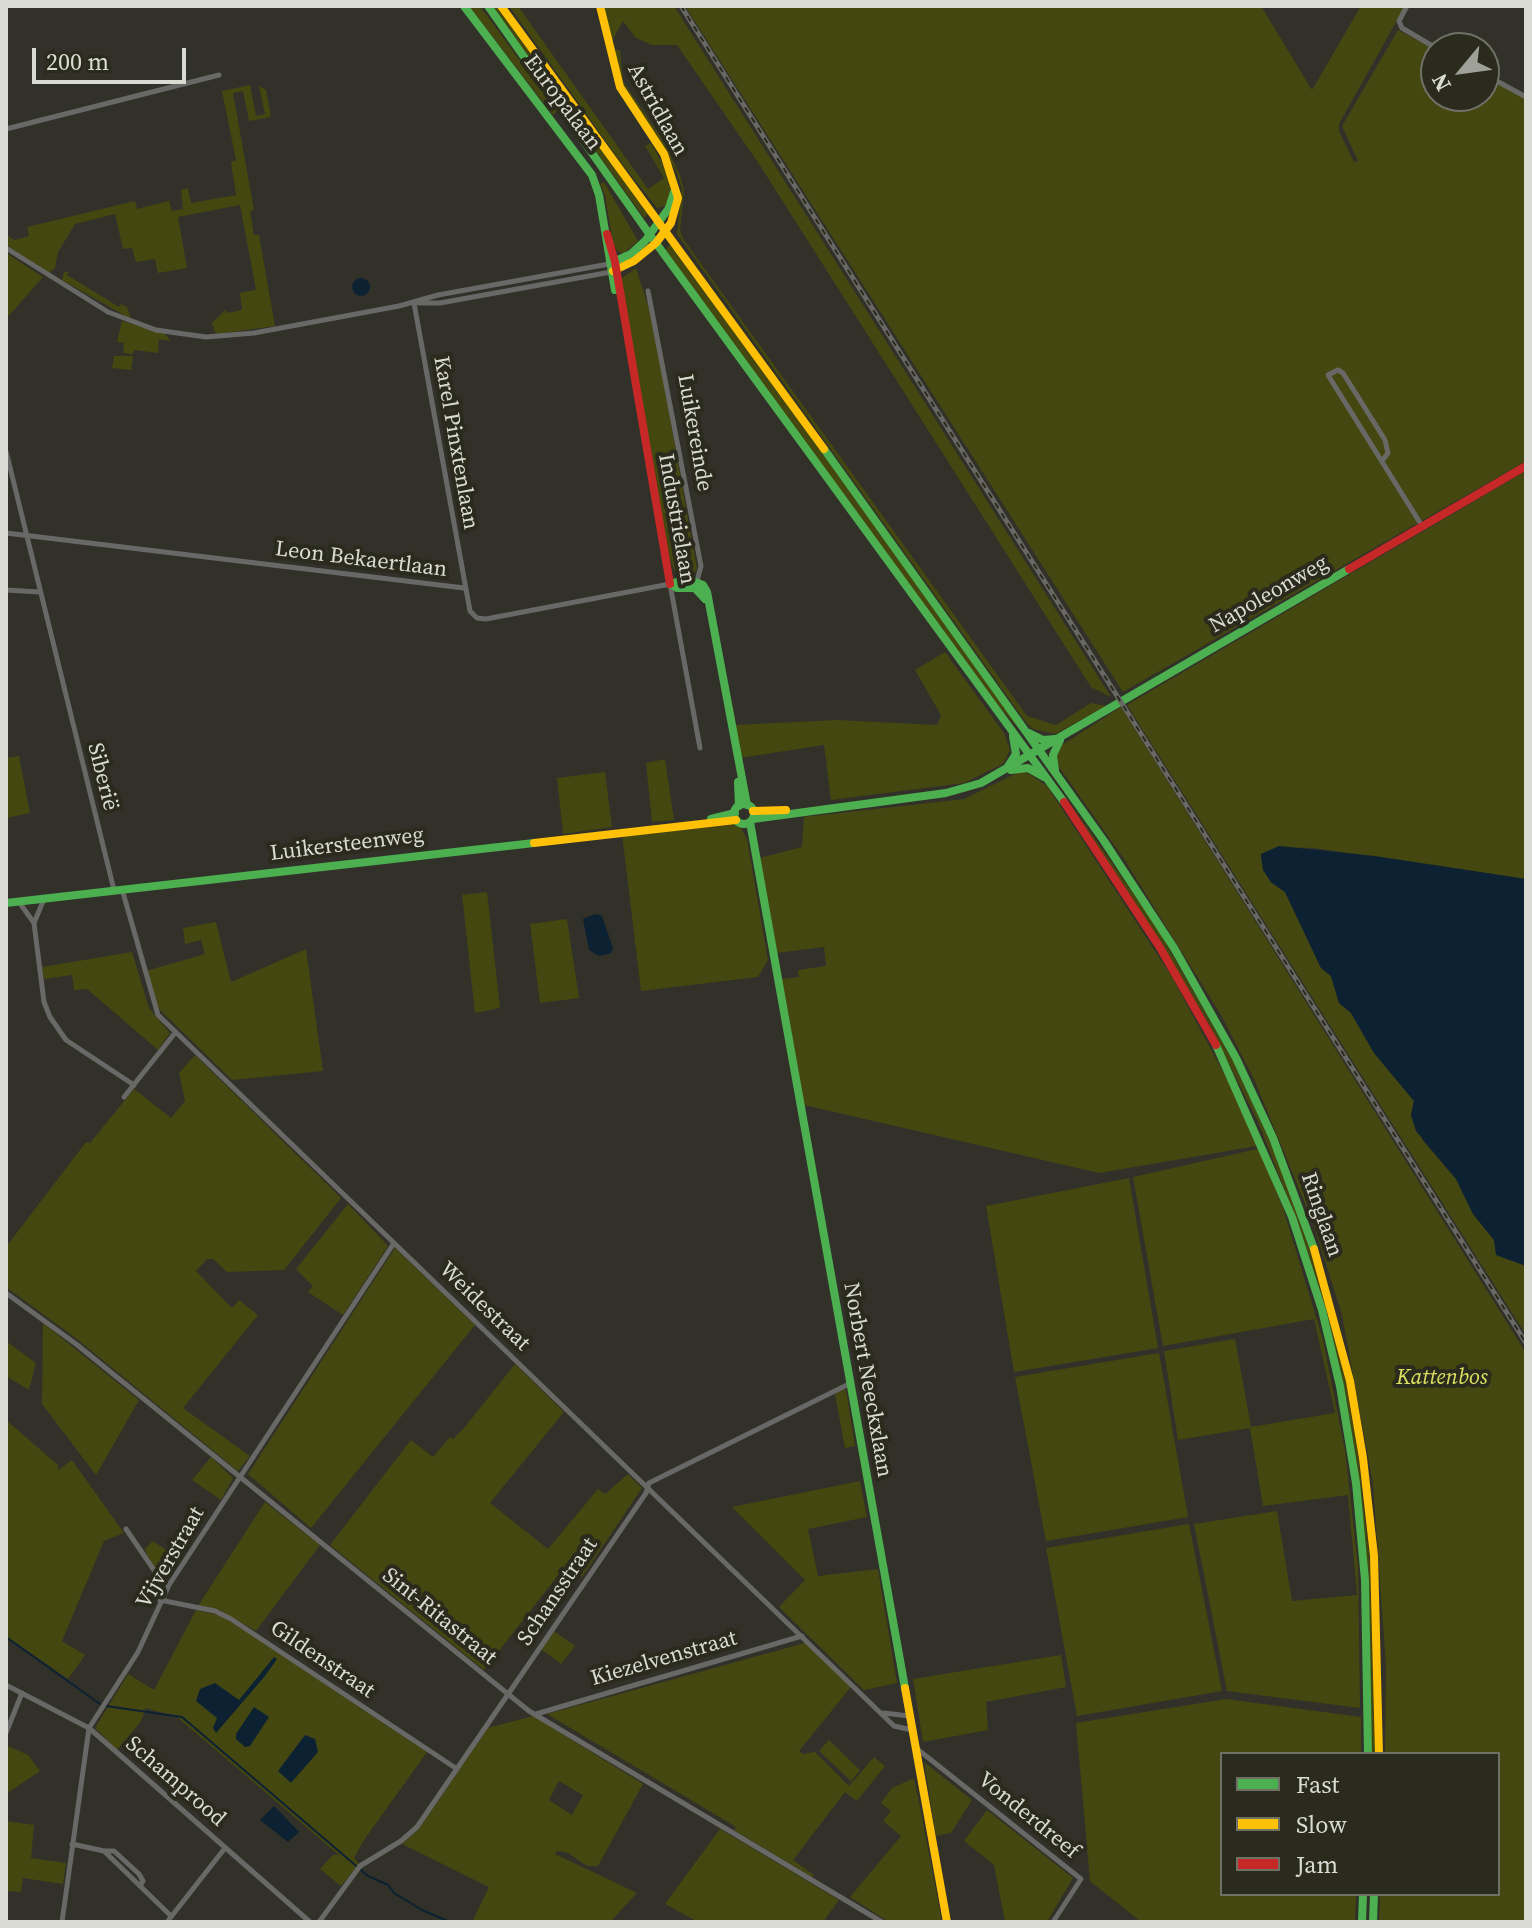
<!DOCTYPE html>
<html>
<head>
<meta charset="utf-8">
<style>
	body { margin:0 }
	#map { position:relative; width:1532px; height:1928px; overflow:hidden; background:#31312a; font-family:"Source Serif 4",serif }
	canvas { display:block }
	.frame { position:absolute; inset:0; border:8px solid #dadbd3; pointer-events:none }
	.legend { position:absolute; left:1220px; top:1752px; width:280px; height:144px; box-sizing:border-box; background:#2a2a1d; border:2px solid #707166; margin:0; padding:10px 14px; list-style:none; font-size:24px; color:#dadbd3 }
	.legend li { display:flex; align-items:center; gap:16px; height:40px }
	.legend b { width:40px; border:2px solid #707166 }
	.north { position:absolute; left:1420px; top:32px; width:80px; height:80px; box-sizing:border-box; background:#2a2a1d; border:2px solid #707166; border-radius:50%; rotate:241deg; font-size:22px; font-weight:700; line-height:32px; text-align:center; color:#dadbd3 }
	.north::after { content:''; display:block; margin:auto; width:28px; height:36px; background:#9fa098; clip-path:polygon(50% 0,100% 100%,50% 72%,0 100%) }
	.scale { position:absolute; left:32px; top:48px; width:154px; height:36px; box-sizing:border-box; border:4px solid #dadbd3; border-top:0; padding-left:10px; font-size:24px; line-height:28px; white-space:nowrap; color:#dadbd3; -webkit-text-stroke:6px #2a2a1d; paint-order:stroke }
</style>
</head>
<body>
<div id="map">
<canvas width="1532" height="1928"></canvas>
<div class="frame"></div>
<ul class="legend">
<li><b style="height:10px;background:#4caf50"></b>Fast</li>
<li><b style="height:10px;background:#ffc107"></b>Slow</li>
<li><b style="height:10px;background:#c62828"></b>Jam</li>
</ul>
<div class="north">N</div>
<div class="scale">200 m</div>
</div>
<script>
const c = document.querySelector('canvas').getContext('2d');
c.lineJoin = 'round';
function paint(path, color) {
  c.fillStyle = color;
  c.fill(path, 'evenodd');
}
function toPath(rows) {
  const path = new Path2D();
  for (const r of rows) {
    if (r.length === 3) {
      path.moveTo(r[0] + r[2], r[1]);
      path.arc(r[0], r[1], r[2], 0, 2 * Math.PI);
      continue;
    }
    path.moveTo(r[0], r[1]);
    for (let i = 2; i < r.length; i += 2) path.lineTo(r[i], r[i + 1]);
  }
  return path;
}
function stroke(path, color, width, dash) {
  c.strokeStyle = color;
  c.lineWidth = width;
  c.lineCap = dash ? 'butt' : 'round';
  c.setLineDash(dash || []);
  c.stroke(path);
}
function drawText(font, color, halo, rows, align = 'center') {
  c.font = font + ' "Source Serif 4",serif';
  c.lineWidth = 8;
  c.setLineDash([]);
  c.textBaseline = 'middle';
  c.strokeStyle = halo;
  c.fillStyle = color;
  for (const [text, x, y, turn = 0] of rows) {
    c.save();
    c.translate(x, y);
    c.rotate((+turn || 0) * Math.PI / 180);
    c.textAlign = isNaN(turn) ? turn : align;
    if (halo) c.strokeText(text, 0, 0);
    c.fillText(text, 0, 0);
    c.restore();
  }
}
paint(toPath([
	[469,6,480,6,557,111,553,115],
	[492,6,497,6,650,212,644,218],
	[509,6,518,6,648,189,664,178,645,146,651,143,670,177,671,197,666,206,657,208,622,164],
	[603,6,674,6,1111,697,1091,687,761,167,677,45,652,45,636,38,623,21,611,43],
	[685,6,1261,6,1312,90,1361,6,1405,6,1339,124,1339,131,1354,162,1358,161,1342,126,1398,30,1436,50,1436,96,1484,96,1484,76,1526,99,1526,461,1123,692],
	[614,50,620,50,623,81,663,140,680,175,684,190,680,231,684,240,1027,716,1056,725,1091,703,1106,706,1055,734,1033,729,1025,721,677,234,682,189,676,171,621,80],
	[250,85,256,116,265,114,259,86,266,90,271,117,249,121,243,91,233,93,254,210,250,211,254,235,259,235,275,326,217,334,214,330,212,323,225,310,228,313,242,310,240,293,256,290,240,205,178,217,187,268,158,273,155,259,136,262,132,248,123,249,115,214,75,224,58,252,55,268,49,273,6,245,6,235,15,240,29,236,27,227,135,201,137,209,169,201,172,211,183,209,181,190,188,188,191,203,236,195,231,162,236,160,222,91],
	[604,182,638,241,624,253,618,252,613,243,605,195,600,184],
	[670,244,704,289,1027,738,994,701,665,251],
	[6,253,43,277,6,319],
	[636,268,652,318,697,569,692,577,675,572,666,548,620,291,622,278],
	[64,272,69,272,67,275,119,307,121,304,127,307,131,319,62,280],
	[122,321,165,334,171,341,159,339,158,353,134,350,133,354,123,353,124,343,117,342],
	[114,356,133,356,131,370,112,368],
	[1526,471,1526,879,1314,848,1279,847,1261,854,1261,860,1270,882,1285,892,1321,968,1331,976,1339,1003,1351,1013,1374,1053,1414,1101,1411,1115,1423,1141,1456,1179,1473,1214,1494,1240,1497,1255,1526,1266,1526,1335,1127,705],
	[945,652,1004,733,1010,750,1003,764,964,783,831,800,824,745,740,758,734,725,837,720,937,725,941,715,915,670],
	[1121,707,1526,1353,1526,1922,1379,1922,1380,1894,1498,1894,1498,1754,1385,1754,1386,1665,1373,1484,1342,1315,1313,1223,1254,1079,1221,1015,1124,859,1059,767,1057,755,1062,745],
	[19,756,30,813,6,818,6,758],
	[665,759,674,820,652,822,646,763],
	[1023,770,1047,786,1172,977,1233,1090,1251,1130,1283,1208,1323,1340,1345,1450,1358,1566,1360,1708,1227,1691,1194,1524,1277,1511,1292,1601,1357,1595,1348,1495,1263,1506,1250,1428,1178,1440,1164,1351,1235,1339,1251,1427,1335,1413,1314,1319,1163,1346,1133,1177,1244,1152,1257,1149,1257,1146,1099,1173,804,1105,782,979,799,977,798,970,826,966,824,947,777,953,760,858,802,847,804,817,964,799],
	[605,772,612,827,563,834,557,778],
	[1071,804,1156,926,1234,1063,1279,1161,1306,1234,1342,1361,1355,1426,1372,1581,1376,1754,1371,1754,1359,1479,1297,1221,1258,1122,1208,1022],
	[734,825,741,828,747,839,768,960,758,977,641,991,622,834],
	[487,892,500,1008,475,1013,462,895],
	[567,919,579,998,540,1003,530,924],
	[216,922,231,982,306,949,323,1071,232,1080,159,1009,146,971,205,954,201,940,185,944,183,928],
	[132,952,149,1008,170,1033,158,1050,87,989,74,990,72,975,44,979,42,967],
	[195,1055,341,1198,284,1270,227,1272,213,1259,207,1259,196,1271,232,1308,239,1300,258,1315,183,1408,250,1456,238,1471,77,1339,6,1287,6,1247,86,1142,90,1143,134,1089,171,1118,185,1101,179,1073],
	[1129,1178,1158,1348,1014,1372,986,1206],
	[348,1204,388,1246,343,1315,308,1292,313,1286,296,1269],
	[395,1248,475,1325,311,1528,248,1474],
	[43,1323,139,1400,96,1475,42,1404],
	[6,1341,36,1363,29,1390,6,1376],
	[1159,1353,1188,1517,1046,1541,1015,1377],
	[515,1364,564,1412,490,1503,548,1549,598,1489,605,1494,628,1474,642,1488,582,1577,566,1565,484,1670,330,1545,411,1440,433,1457,450,1437,453,1439,464,1428],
	[842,1390,846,1390,855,1446,845,1448,835,1394],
	[6,1420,58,1465,58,1470,72,1460,124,1533,104,1541,62,1641,85,1655,68,1679,6,1636],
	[211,1457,233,1478,221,1500,192,1480],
	[860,1481,867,1517,808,1529,818,1576,878,1569,897,1683,864,1690,779,1607,805,1580,732,1507],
	[265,1502,320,1545,256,1631,220,1610,198,1606],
	[1189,1524,1222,1691,1077,1716,1046,1548],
	[153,1541,181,1560,169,1578,165,1580,159,1574,147,1555,145,1549],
	[196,1610,222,1616,427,1752,364,1840,354,1858,359,1864,341,1886,320,1869,333,1855,339,1855,177,1717,146,1708,141,1721,117,1750,95,1728,128,1674,154,1690],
	[554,1631,575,1646,561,1664,541,1649],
	[805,1643,851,1687,799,1751,803,1754,815,1752,849,1786,874,1757,885,1766,857,1801,845,1792,793,1860,814,1875,812,1877,734,1830,736,1827,547,1714],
	[1061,1655,1066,1687,986,1702,988,1730,923,1742,913,1679],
	[1226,1699,1361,1717,1361,1754,1222,1754,1222,1894,1356,1894,1355,1922,1141,1922,1090,1881,1076,1723],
	[533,1716,643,1784,598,1866,587,1866,568,1853,557,1851,555,1854,637,1893,610,1922,472,1922,489,1887,402,1844,419,1829,488,1728],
	[559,1781,583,1795,572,1815,549,1800],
	[829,1740,860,1770,851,1781,819,1751],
	[6,1745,28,1755,40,1771,6,1794],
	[924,1762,972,1800,951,1833,936,1836],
	[914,1778,921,1812,942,1922,889,1922,850,1897,901,1836,883,1821,891,1811,881,1803,892,1788],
	[987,1810,1073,1878,1047,1922,1005,1922,994,1865,964,1841],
	[6,1821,34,1825,31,1858,66,1863,63,1884,23,1878,21,1892,6,1891],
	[720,1829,839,1900,823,1922,698,1922,665,1904]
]), '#454710');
paint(toPath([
	[361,287,9],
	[1279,846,1375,856,1526,879,1526,1266,1496,1255,1494,1240,1473,1214,1456,1179,1416,1131,1411,1115,1414,1101,1374,1053,1351,1013,1339,1003,1331,976,1321,968,1285,892,1271,882,1263,870,1261,854],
	[595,914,602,916,613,948,611,953,599,956,589,950,583,919],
	[274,1657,277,1659,265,1676,216,1733,213,1728,217,1718,196,1701,200,1689,215,1683,239,1700],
	[254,1707,269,1717,250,1746,245,1747,236,1739,236,1734],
	[305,1735,315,1739,318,1752,291,1783,278,1771],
	[274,1806,299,1832,288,1842,260,1820]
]), '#0c2132');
stroke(toPath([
	[6,1637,100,1704],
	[106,1706,182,1717,368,1876,388,1885,394,1893,422,1910,450,1922]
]), '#0c2132', 2);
stroke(toPath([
	[1407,6,1399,21,1402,28,1436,48],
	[1484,74,1526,97],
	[6,129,219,75],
	[6,248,108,312,156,330,206,337,254,333,399,306,438,295,609,264],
	[648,291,701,566,697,581],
	[414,303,470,611,477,618,486,619,670,584,700,748],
	[419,303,440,303,611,272],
	[6,451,114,890],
	[1382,461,1388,453,1385,440,1343,373,1338,370,1328,375,1422,526],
	[6,533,464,588],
	[6,590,39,592],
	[122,889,158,1015,894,1726,912,1730],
	[44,899,34,923,44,1002,50,1017,66,1040,134,1085],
	[19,902,34,923],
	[124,1097,175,1033],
	[6,1293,76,1344,529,1711,882,1922],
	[126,1529,158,1576,169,1585],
	[160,1600,215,1611,231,1619,457,1769],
	[6,1685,89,1728,310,1922],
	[884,1713,909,1716],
	[536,1714,802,1636],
	[6,1733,22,1693],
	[916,1748,1081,1879,1053,1922],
	[72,1844,104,1851,171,1916],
	[105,1851,114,1851,139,1874,143,1881,140,1886],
	[62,1922,89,1728,138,1652,169,1585,394,1243],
	[167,1922,225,1848],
	[319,1922,360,1866,401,1841,417,1827,646,1493,649,1483,849,1384]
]), '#686966', 5);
stroke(toPath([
	[464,6,592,175,599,195,615,290],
	[488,6,650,235,1064,802],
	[611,263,631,254,645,241,669,208,674,192],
	[824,449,1104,841,1174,948,1236,1058,1273,1138,1314,1249],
	[670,584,687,579,703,585,707,592,747,805],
	[670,584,677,588,695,588,705,599],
	[1029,733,1043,740,1055,739],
	[1007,768,1016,754,1013,736],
	[1011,770,1028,768,1044,777],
	[1055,770,1053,755,1060,740],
	[738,782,739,806],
	[744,814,10],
	[711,819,735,813],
	[753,819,946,793,981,783,1349,569],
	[750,822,905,1688],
	[6,903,534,843],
	[1216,1045,1292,1217,1322,1310,1340,1386,1356,1483,1365,1580,1368,1754],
	[1362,1922,1363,1894],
	[1373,1922,1374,1894]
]), '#4caf50', 8);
stroke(toPath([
	[501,6,824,449],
	[600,6,620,87,664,154,678,198,671,223,656,243,634,261,613,271],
	[753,811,786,810],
	[534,843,736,820],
	[1314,1249,1350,1381,1363,1458,1374,1556,1379,1754],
	[905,1688,947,1922]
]), '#ffc107', 8);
stroke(toPath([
	[607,234,615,262,670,584],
	[1349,569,1526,466],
	[1064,802,1159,946,1216,1045]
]), '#c62828', 8);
const rail = toPath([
	[681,6,1526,1343]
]);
stroke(rail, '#686864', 5);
stroke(rail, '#2a2a1d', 2, [6]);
drawText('22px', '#dadbd3', '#2a2a1d', [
	["Europalaan",562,103,53],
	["Astridlaan",657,110,61],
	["Luikereinde",694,433,80],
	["Karel Pinxtenlaan",455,443,80],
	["Industrielaan",676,519,80],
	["Leon Bekaertlaan",361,560,7],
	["Napoleonweg",1269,595,-30],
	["Siberië",102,777,76],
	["Luikersteenweg",347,845,-7],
	["Ringlaan",1321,1215,71],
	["Weidestraat",484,1307,44],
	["Norbert Neeckxlaan",867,1380,80],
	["Vijverstraat",171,1558,-60],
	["Schansstraat",558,1592,-56],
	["Sint-Ritastraat",439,1617,39],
	["Kiezelvenstraat",664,1659,-16],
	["Gildenstraat",322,1660,34],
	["Schamprood",175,1782,41],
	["Vonderdreef",1028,1816,39]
]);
drawText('italic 22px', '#dce15f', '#2a2a1d', [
	["Kattenbos",1442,1378]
]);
</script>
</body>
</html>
